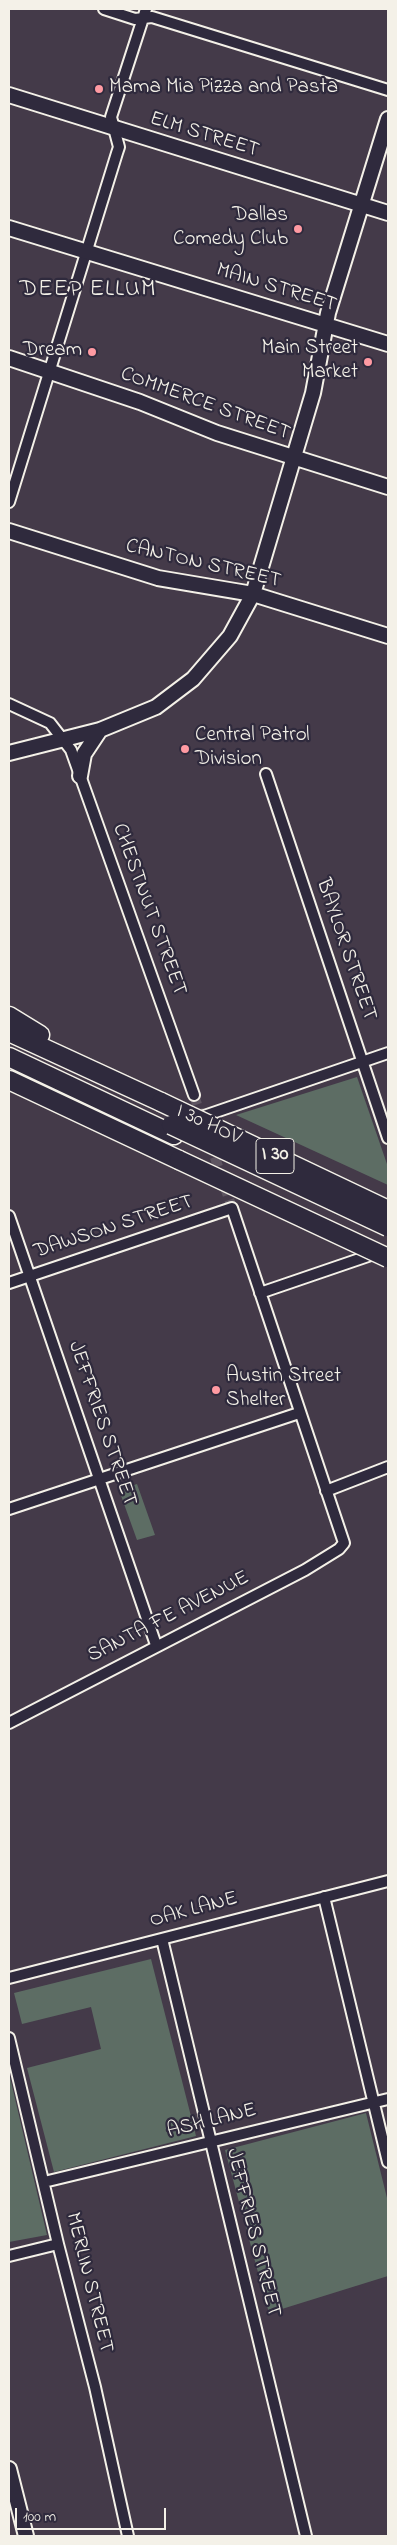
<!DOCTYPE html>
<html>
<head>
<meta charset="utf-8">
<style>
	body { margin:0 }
	#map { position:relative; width:397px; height:2545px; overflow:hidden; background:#443a49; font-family:"Indie Flower",sans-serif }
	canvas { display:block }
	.frame { position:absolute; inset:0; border:10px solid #f4f1e8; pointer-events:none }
	.scale { position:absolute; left:15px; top:2508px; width:151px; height:22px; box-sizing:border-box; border:2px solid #f4f1e8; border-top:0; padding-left:6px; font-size:15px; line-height:18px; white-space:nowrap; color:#f4f1e8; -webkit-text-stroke:4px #2f2a3d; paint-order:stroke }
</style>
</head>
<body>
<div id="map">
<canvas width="397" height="2545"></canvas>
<div class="frame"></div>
<div class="scale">100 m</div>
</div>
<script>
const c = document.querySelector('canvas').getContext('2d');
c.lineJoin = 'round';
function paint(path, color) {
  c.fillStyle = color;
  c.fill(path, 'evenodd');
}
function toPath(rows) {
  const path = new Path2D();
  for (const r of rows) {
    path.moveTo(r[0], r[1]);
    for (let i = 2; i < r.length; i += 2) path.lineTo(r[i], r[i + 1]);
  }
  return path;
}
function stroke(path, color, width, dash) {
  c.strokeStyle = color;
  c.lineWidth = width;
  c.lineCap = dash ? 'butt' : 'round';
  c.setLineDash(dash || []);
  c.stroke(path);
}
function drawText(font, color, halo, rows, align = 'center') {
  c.font = font + ' "Indie Flower",sans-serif';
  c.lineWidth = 4.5;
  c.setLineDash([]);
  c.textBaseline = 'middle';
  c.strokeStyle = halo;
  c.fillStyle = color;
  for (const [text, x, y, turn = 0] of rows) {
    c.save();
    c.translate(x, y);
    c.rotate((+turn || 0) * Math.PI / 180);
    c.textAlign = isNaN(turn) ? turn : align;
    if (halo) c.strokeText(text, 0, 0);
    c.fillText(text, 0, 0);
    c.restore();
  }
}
paint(toPath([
	[357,1077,388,1167,388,1185,236,1115],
	[137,1484,155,1535,137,1540,119,1490],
	[151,1959,196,2136,54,2172,27,2068,101,2049,91,2007,22,2024,14,1993],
	[9,2073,47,2235,9,2242],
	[366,2113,388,2202,388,2276,269,2313,225,2150]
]), '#5d6d64');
stroke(toPath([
	[194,1095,203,1123],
	[210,1143,232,1208]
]), '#5e5561', 10, [10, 5]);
const street = toPath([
	[104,9,135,19,152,17,388,90],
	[9,502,117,153,119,147,111,117,146,9],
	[9,704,50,723,71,750,194,1095],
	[266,774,388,1138],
	[201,1117,388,1053],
	[9,1216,156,1645],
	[9,1283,232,1208,344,1543,339,1549,305,1570,9,1723],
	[260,1293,377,1253],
	[326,1491,388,1467],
	[9,1509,299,1413],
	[324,1897,388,2162],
	[162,1939,306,2536],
	[9,1978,388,1881],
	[9,2038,58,2244,95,2387,128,2536],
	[44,2182,388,2099],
	[9,2256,58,2244]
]);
const secondary = toPath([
	[9,95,388,213],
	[9,228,388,344],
	[9,358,140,402,217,433,388,487],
	[9,531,158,578,253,594,388,636],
	[9,753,100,730,156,707,193,679,230,636,253,594,313,393,328,313,388,119],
	[80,776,84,754,100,730],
	[9,2469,26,2536]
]);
const highway = toPath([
	[9,1016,40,1035],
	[9,1032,161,1102],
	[9,1057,174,1135],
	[9,1080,179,1160]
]);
stroke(street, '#f4f1e8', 14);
stroke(secondary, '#f4f1e8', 18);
stroke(highway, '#f4f1e8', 21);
stroke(street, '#2f2a3d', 10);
stroke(secondary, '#2f2a3d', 14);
stroke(highway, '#2f2a3d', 18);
const highwayBridge = toPath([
	[161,1102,388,1210],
	[171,1125,388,1227],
	[179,1160,388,1258]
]);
stroke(highwayBridge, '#f4f1e8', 21, []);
stroke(highwayBridge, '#2f2a3d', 18);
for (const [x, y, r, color] of [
	[99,89,5,"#ff9aa2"],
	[298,229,5,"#ff9aa2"],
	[92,352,5,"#ff9aa2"],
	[368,362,5,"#ff9aa2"],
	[185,749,5,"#ff9aa2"],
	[216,1390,5,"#ff9aa2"]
]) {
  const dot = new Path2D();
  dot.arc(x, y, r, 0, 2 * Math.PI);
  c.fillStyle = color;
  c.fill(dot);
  stroke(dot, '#2f2a3d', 2);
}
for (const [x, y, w] of [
	[275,1156,38]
]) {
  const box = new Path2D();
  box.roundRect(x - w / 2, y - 17.5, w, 35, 4);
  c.fillStyle = '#2f2a3d';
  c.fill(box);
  stroke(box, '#f4f1e8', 1);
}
drawText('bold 20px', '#f4f1e8', null, [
	["I 30",275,1156]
]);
drawText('21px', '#f4f1e8', '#2f2a3d', [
	["Mama Mia Pizza and Pasta",109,89],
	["Dallas",288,217,"right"],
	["Comedy Club",288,241,"right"],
	["Main Street",358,350,"right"],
	["Market",358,374,"right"],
	["Dream",82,352,"right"],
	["Central Patrol",195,737],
	["Division",195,761],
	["Austin Street",226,1378],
	["Shelter",226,1402]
], 'left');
drawText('21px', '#f4f1e8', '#2f2a3d', [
	["ELM STREET",204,136,17],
	["MAIN STREET",276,289,17],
	["COMMERCE STREET",205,405,20],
	["CANTON STREET",203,565,13],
	["CHESTNUT STREET",148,910,70],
	["BAYLOR STREET",345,950,71],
	["I 30 HOV",208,1126,25],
	["DAWSON STREET",114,1228,-18],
	["JEFFRIES STREET",101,1424,71],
	["SANTA FE AVENUE",169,1618,-27],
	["OAK LANE",194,1911,-15],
	["ASH LANE",212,2122,-14],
	["JEFFRIES STREET",252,2233,76],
	["MERLIN STREET",88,2283,76]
]);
c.letterSpacing = '1px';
drawText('24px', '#f4f1e8', '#2f2a3d', [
	["DEEP ELLUM",88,291]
]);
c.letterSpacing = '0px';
</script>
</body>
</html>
